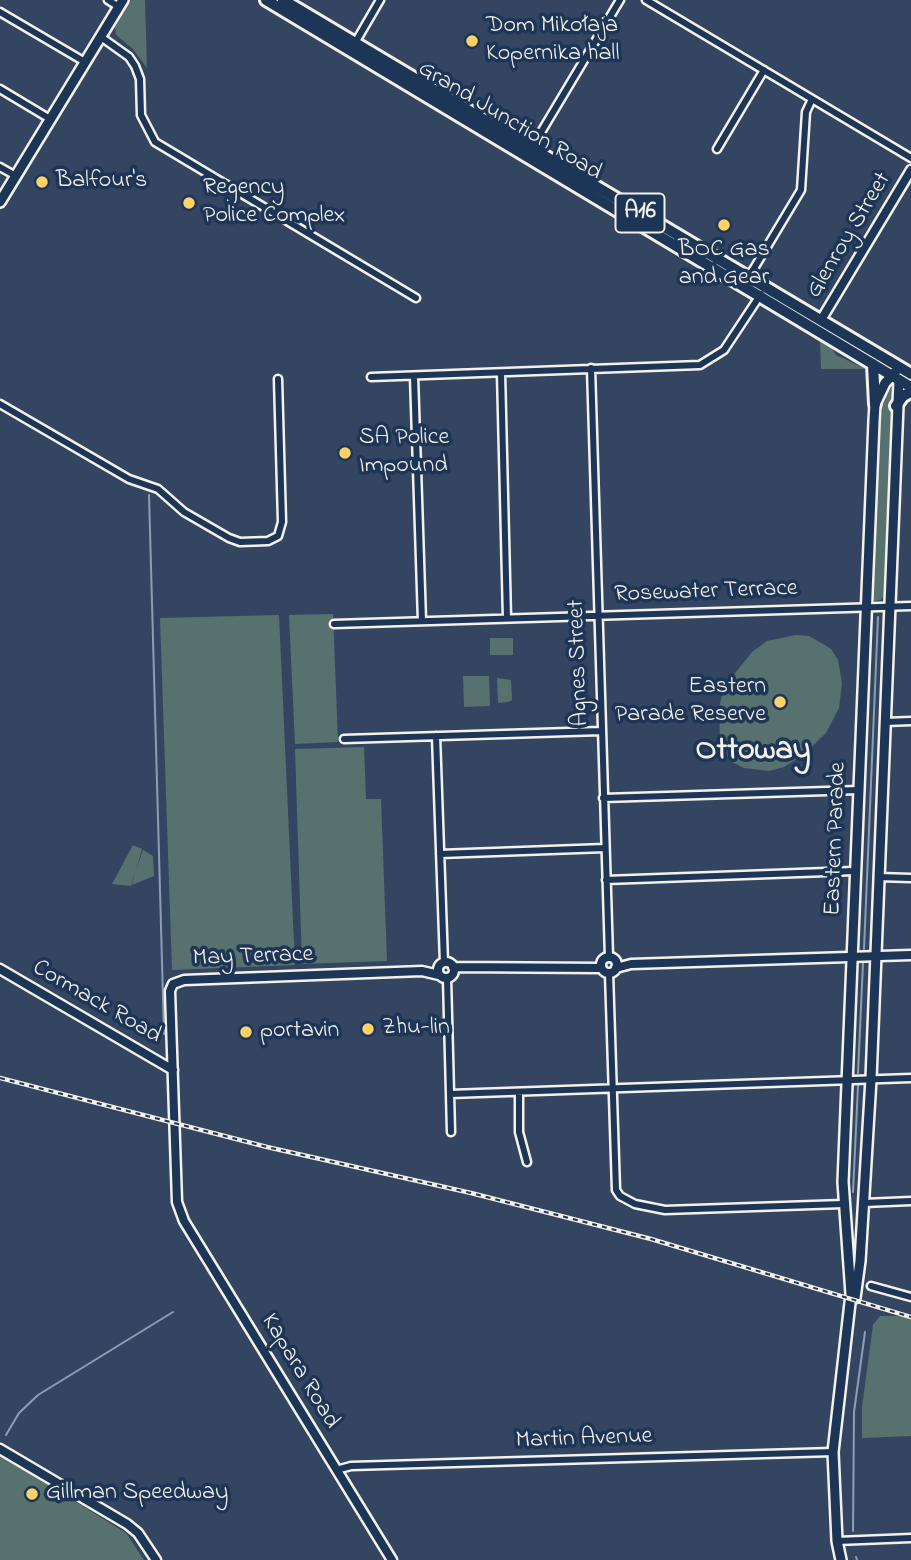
<!DOCTYPE html>
<html>
<head>
<meta charset="utf-8">
<style>
	body { margin:0 }
	canvas { display:block; background:#344562 }
</style>
</head>
<body>
<canvas width="911" height="1560"></canvas>
<script>
const c = document.querySelector('canvas').getContext('2d');
c.lineJoin = 'round';
function paint(path, color) {
  c.fillStyle = color;
  c.fill(path, 'evenodd');
}
function toPath(rows) {
  const path = new Path2D();
  for (const r of rows) {
    if (r.length === 3) {
      path.moveTo(r[0] + r[2], r[1]);
      path.arc(r[0], r[1], r[2], 0, 2 * Math.PI);
      continue;
    }
    path.moveTo(r[0], r[1]);
    for (let i = 2; i < r.length; i += 2) path.lineTo(r[i], r[i + 1]);
  }
  return path;
}
function stroke(path, color, width, dash) {
  c.strokeStyle = color;
  c.lineWidth = width;
  c.lineCap = dash ? 'butt' : 'round';
  c.setLineDash(dash || []);
  c.stroke(path);
}
function drawText(font, color, halo, rows, align = 'center') {
  c.font = font + ' "Indie Flower",sans-serif';
  c.lineWidth = 7;
  c.setLineDash([]);
  c.textBaseline = 'middle';
  c.strokeStyle = halo;
  c.fillStyle = color;
  for (const [text, x, y, turn = 0] of rows) {
    c.save();
    c.translate(x, y);
    c.rotate((+turn || 0) * Math.PI / 180);
    c.textAlign = isNaN(turn) ? turn : align;
    if (halo) c.strokeText(text, 0, 0);
    c.fillText(text, 0, 0);
    c.restore();
  }
}
paint(toPath([
	[131,0,145,0,147,68,133,49,116,35,115,27],
	[820,341,832,348,836,355,866,369,821,369],
	[890,385,893,399,885,594,881,600,874,601,871,597,877,454,883,396],
	[333,614,338,742,295,744,289,615],
	[279,615,295,965,172,970,160,618],
	[796,635,809,636,823,644,831,649,838,660,842,683,839,708,826,733,803,755,784,767,769,771,744,768,730,761,720,743,719,708,724,687,752,652,767,641],
	[490,638,513,638,513,655,490,655],
	[463,676,489,676,490,706,464,707],
	[497,678,511,680,512,700,508,702,498,703],
	[364,747,366,799,381,799,387,961,302,964,295,749],
	[133,845,142,849,136,870,143,850,153,856,154,876,132,885,135,872,131,886,112,884],
	[880,1316,911,1316,911,1436,862,1438,862,1407,873,1325],
	[0,1455,126,1533,144,1560,0,1560]
]), '#57716e');
stroke(toPath([
	[149,495,164,1034],
	[864,949,878,617],
	[858,1073,863,963],
	[853,1192,858,1086],
	[6,1435,19,1413,38,1395,173,1312],
	[853,1531,854,1412,865,1332],
	[856,1557,857,1560]
]), '#8aa0b0', 2);
const minor = toPath([
	[108,0,119,7],
	[646,0,911,158],
	[0,12,85,62],
	[101,37,129,57,135,66,140,79,141,115,155,142,416,298],
	[355,43,380,0],
	[0,89,50,119],
	[531,149,620,0],
	[717,149,764,70],
	[0,167,16,176],
	[747,280,801,190,806,112,812,99],
	[591,368,609,957],
	[501,373,507,618],
	[414,376,422,621],
	[371,377,700,365,724,350,761,294],
	[0,404,129,479,158,489,184,512,229,538,240,542,268,541,278,536,282,522,278,379],
	[334,624,911,606],
	[885,722,911,721],
	[436,736,444,963],
	[344,739,601,731],
	[603,798,859,790],
	[440,854,605,848],
	[878,877,911,878],
	[606,880,854,871],
	[609,973,616,1190,620,1196,635,1204,665,1210,843,1204],
	[447,978,451,1132],
	[519,1092,519,1132,527,1162],
	[450,1094,911,1078],
	[864,1203,911,1201],
	[871,1286,911,1297],
	[336,1470,351,1466,833,1452],
	[837,1541,911,1538]
]);
const tertiary = toPath([
	[821,320,911,170],
	[609,965,8],
	[446,970,8],
	[453,967,601,968],
	[616,968,631,964,911,955],
	[0,969,173,1070],
	[0,1449,127,1524,138,1533,156,1560],
	[392,1560,184,1221,177,1202,170,991,173,984,184,980,422,971,439,975]
]);
const secondary = toPath([
	[0,202,123,0],
	[855,1298,860,1261,871,1079,899,380],
	[841,1560,837,1541,833,1452,851,1294,843,1182,874,421,875,404,885,383,896,371]
]);
const trunk = toPath([
	[266,0,911,387],
	[283,0,911,374],
	[873,364,875,404],
	[896,406,903,396,911,392]
]);
stroke(minor, '#f4f1e8', 11);
stroke(tertiary, '#f4f1e8', 13);
stroke(secondary, '#f4f1e8', 14);
stroke(trunk, '#f4f1e8', 16);
stroke(minor, '#1d3557', 6);
stroke(tertiary, '#1d3557', 8);
stroke(secondary, '#1d3557', 9);
stroke(trunk, '#1d3557', 10);
const rail = toPath([
	[0,1078,267,1147,471,1193,651,1239,911,1317]
]);
stroke(rail, '#f4f1e8', 4.5);
stroke(rail, '#1d3557', 2, [5]);
for (const [x, y, r, color] of [
	[472,41,7,"#ffd166"],
	[42,182,7,"#ffd166"],
	[189,203,7,"#ffd166"],
	[724,225,7,"#ffd166"],
	[345,453,7,"#ffd166"],
	[780,702,7,"#ffd166"],
	[368,1029,7,"#ffd166"],
	[246,1032,7,"#ffd166"],
	[32,1494,7,"#ffd166"]
]) {
  const dot = new Path2D();
  dot.arc(x, y, r, 0, 2 * Math.PI);
  c.fillStyle = color;
  c.fill(dot);
  stroke(dot, '#1d3557', 2.5);
}
for (const [x, y, w] of [
	[640,213,49]
]) {
  const box = new Path2D();
  box.roundRect(x - w / 2, y - 19.5, w, 39, 5);
  c.fillStyle = '#1d3557';
  c.fill(box);
  stroke(box, '#f4f1e8', 2);
}
drawText('bold 23px', '#f4f1e8', null, [
	["A16",640,213]
]);
drawText('24px', '#f4f1e8', '#1d3557', [
	["Dom Mikołaja",486,27],
	["Kopernika hall",486,55],
	["Balfour's",56,182],
	["Regency",203,189],
	["Police Complex",203,217],
	["BOC Gas",724,251,"center"],
	["and Gear",724,279,"center"],
	["SA Police",359,439],
	["Impound",359,467],
	["Eastern",766,688,"right"],
	["Parade Reserve",766,716,"right"],
	["Zhu-lin",382,1029],
	["portavin",260,1032],
	["Gillman Speedway",46,1494]
], 'left');
drawText('24px', '#f4f1e8', '#1d3557', [
	["Grand Junction Road",509,122,31],
	["Glenroy Street",850,236,-59],
	["Rosewater Terrace",706,593,-2],
	["Agnes Street",580,663,-92],
	["Eastern Parade",837,839,-88],
	["May Terrace",253,958,-2],
	["Cormack Road",96,1003,30],
	["Kapara Road",299,1372,59],
	["Martin Avenue",584,1440,-2]
]);
drawText('bold 32px', '#f4f1e8', '#1d3557', [
	["Ottoway",753,753]
]);
</script>
</body>
</html>
